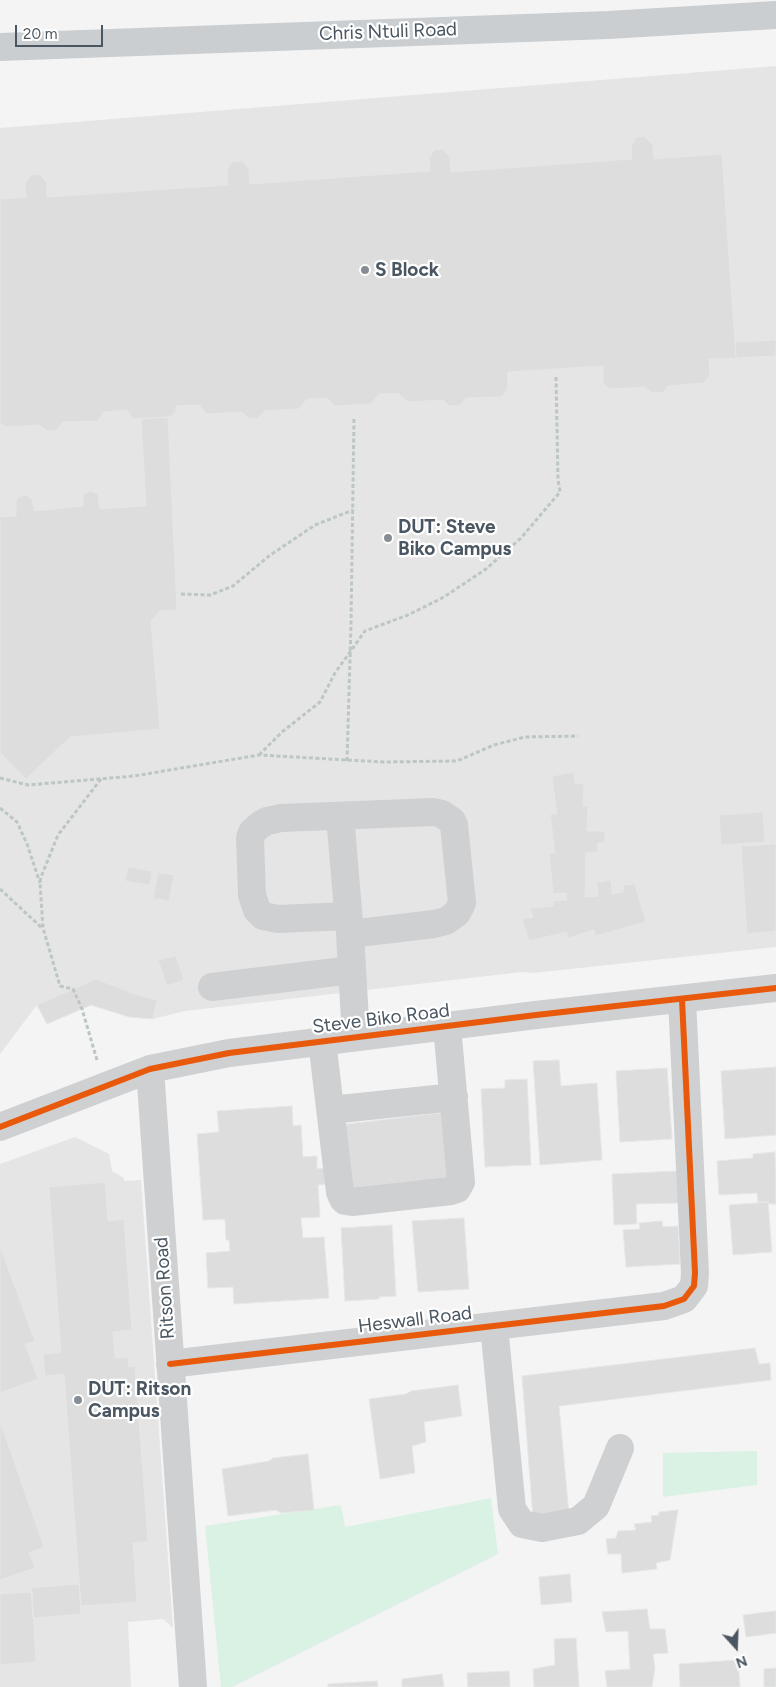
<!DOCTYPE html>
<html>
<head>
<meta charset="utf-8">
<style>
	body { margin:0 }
	#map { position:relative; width:776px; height:1687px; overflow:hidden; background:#f4f4f4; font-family:Figtree,sans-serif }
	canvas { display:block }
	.north { position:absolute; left:711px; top:1622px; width:50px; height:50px; -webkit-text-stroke:4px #fff; paint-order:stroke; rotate:160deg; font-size:14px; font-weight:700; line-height:20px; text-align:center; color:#4a5661 }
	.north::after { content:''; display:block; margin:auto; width:18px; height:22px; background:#4a5661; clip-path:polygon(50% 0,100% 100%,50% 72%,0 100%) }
	.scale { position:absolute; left:15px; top:25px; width:88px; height:22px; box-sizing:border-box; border:2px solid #4a5661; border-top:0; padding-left:6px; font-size:15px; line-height:18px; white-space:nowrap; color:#4a5661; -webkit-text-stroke:4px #fff; paint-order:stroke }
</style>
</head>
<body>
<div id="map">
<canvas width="776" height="1687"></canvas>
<div class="north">N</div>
<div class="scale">20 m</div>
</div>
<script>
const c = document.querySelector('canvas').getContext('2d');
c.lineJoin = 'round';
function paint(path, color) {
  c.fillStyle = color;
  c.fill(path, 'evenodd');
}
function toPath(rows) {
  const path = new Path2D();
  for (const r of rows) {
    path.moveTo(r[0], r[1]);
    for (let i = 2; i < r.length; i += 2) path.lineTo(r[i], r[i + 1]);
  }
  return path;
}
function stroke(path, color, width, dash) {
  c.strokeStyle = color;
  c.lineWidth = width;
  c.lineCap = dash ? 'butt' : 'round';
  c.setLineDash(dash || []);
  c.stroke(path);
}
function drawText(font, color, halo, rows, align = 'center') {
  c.font = font + ' Figtree,sans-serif';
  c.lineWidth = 4.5;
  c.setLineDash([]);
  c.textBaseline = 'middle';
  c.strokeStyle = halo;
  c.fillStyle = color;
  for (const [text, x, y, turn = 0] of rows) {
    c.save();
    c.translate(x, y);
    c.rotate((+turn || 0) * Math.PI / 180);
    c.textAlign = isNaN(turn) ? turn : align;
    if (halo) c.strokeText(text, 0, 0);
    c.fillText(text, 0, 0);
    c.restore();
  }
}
paint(toPath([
	[776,66,776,947,533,973,522,972,185,1011,153,1019,129,1017,91,1005,47,1024,37,1005,0,1054,0,128],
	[75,1137,109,1154,112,1171,124,1178,124,1181,141,1180,173,1628,163,1619,128,1622,131,1687,0,1687,0,1164]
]), '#e6e5e6');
paint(toPath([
	[757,1451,757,1485,663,1497,663,1453],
	[491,1498,498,1554,232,1687,221,1687,205,1526,341,1505,345,1527]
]), '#d9f2e3');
const building = toPath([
	[644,136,653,145,654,159,722,154,736,358,709,359,710,376,703,383,668,386,663,393,652,393,645,387,610,389,603,383,603,366,508,372,508,389,501,397,466,398,459,406,450,406,443,400,408,402,399,394,379,394,371,404,335,406,327,398,307,399,299,409,265,411,258,418,249,419,242,412,207,414,199,405,176,406,176,411,172,416,168,417,133,419,127,410,104,412,98,421,63,422,55,431,47,431,40,425,5,427,0,423,0,199,26,197,25,183,31,175,39,174,47,182,47,197,228,185,227,170,232,162,242,161,249,169,250,184,430,171,429,159,434,150,443,149,450,158,451,172,632,159,631,147,636,137,644,136],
	[776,340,776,356,736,358,735,342,776,340],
	[168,417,177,610,160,611,151,621,160,729,70,737,26,779,0,753,0,517,16,516,16,500,19,497,26,495,32,499,35,511,83,506,83,494,91,491,98,494,100,509,146,506,141,419,168,417],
	[574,772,575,783,584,784,583,806,588,806,587,831,605,831,605,843,598,843,597,852,586,853,585,897,598,896,597,882,611,880,612,894,623,892,624,885,635,884,646,922,595,936,594,930,568,938,566,932,529,941,522,919,533,917,530,908,553,906,553,901,567,900,566,893,553,894,549,853,555,853,550,814,557,814,552,776,574,772],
	[763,812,765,842,721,845,719,815,763,812],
	[776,844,776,931,747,934,741,846,776,844],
	[128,867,152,871,150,885,125,881,128,867],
	[158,873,174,875,169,901,153,898,158,873],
	[176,956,184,980,167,986,158,960,176,956],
	[96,979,137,995,157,1000,153,1019,129,1017,91,1005,47,1024,37,1005,96,979],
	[559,1060,561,1086,597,1083,602,1160,540,1165,533,1061,559,1060],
	[776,1067,776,1135,725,1139,721,1071,776,1067],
	[667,1068,672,1139,620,1142,616,1071,667,1068],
	[527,1079,531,1165,485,1167,481,1089,505,1088,505,1080,527,1079],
	[292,1106,293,1126,301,1125,303,1157,317,1156,317,1169,327,1168,328,1184,318,1185,320,1217,301,1218,303,1238,324,1237,329,1298,234,1304,233,1287,208,1288,206,1253,230,1251,229,1240,226,1240,225,1219,203,1220,197,1134,219,1132,217,1111,292,1106],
	[448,1112,455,1184,347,1195,339,1125,448,1112],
	[775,1152,776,1204,768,1204,768,1202,758,1202,757,1193,719,1195,717,1161,753,1158,753,1154,775,1152],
	[678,1171,679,1203,636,1204,637,1224,614,1225,612,1174,678,1171],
	[105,1182,108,1221,124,1219,132,1330,113,1332,115,1358,128,1357,129,1367,135,1366,148,1541,133,1543,137,1602,81,1606,64,1374,45,1376,43,1354,61,1352,49,1187,105,1182],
	[768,1202,772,1252,733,1255,729,1205,768,1202],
	[464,1218,469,1289,418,1292,412,1221,464,1218],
	[662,1221,663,1227,678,1226,680,1264,626,1267,623,1230,640,1229,639,1223,662,1221],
	[392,1225,396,1296,379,1297,379,1299,345,1301,341,1228,392,1225],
	[0,1246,35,1341,25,1344,38,1379,0,1393,0,1246],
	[755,1348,759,1364,770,1363,771,1380,559,1406,569,1514,533,1518,522,1376,755,1348],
	[458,1385,462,1416,424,1422,426,1442,412,1446,415,1473,380,1479,369,1399,406,1394,411,1391,458,1385],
	[0,1421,44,1547,29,1553,35,1568,0,1580,0,1421],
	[308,1454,314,1510,281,1513,276,1510,228,1516,222,1469,269,1461,273,1458,308,1454],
	[678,1510,670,1560,656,1563,657,1569,622,1573,621,1554,608,1554,606,1539,616,1538,618,1531,636,1530,634,1524,652,1522,651,1516,659,1515,659,1512,678,1510],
	[570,1574,572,1602,541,1605,539,1577,570,1574],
	[79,1584,81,1614,33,1618,31,1588,79,1584],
	[32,1592,36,1662,0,1665,0,1594,32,1592],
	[647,1609,650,1629,665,1629,668,1653,653,1654,655,1668,652,1687,607,1687,605,1671,630,1669,628,1631,606,1632,602,1612,647,1609],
	[776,1611,776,1633,746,1637,743,1615,776,1611],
	[576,1638,579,1687,534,1687,533,1669,555,1665,554,1639,576,1638],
	[738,1660,740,1687,680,1687,679,1664,738,1660],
	[776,1668,776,1687,764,1687,764,1669,776,1668],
	[509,1671,510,1687,468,1687,467,1673,509,1671],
	[442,1674,444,1687,402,1687,402,1679,442,1674],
	[377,1681,378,1687,328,1687,328,1684,377,1681]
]);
paint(building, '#ddddde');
stroke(building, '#e5e6e7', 1);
stroke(toPath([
	[181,594,210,595,233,586,269,556,315,525,353,510],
	[259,755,282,732,320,702,335,673,365,631,408,615,444,597,486,569,521,538,560,492,558,479,556,377],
	[347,761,351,624,354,417],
	[0,778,28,785,134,776,259,755,383,762,457,761,494,745,525,737,578,736],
	[0,808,17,822,27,844,40,883],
	[0,889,42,928],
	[97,1060,82,1009,73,989,60,986,43,928,40,883,41,877,58,835,101,779]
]), '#bcc7c4', 3, [4, 2.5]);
stroke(toPath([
	[340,816,350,934,356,1037],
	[348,916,278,919,263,916,257,910,252,895,250,838,252,832,260,825,267,821,281,818,434,812,442,814,452,821,454,825,462,903,457,913,446,921,434,924,350,934],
	[212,987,352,970],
	[322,1041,340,1192,343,1199,345,1201,352,1202,451,1191,457,1189,461,1182,447,1026],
	[150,1069,193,1687],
	[331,1110,454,1097],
	[0,1127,150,1069,229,1053,536,1015,776,988],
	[494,1326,512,1509,522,1524,542,1528,578,1521,596,1506,620,1448],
	[170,1364,664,1306,684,1299,694,1286,695,1273,682,999]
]), '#ced0d2', 28);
stroke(toPath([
	[0,47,608,25,776,15]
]), '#caced1', 28);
stroke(toPath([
	[0,1127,150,1069,229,1053,536,1015,776,988],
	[170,1364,664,1306,684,1299,694,1286,695,1273,682,999]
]), '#e8590c', 6);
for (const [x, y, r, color] of [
	[365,270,5,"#868d94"],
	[388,538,5,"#868d94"],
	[78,1400,5,"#868d94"]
]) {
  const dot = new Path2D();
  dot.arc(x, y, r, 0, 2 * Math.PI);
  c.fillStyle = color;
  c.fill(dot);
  stroke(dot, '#fff', 2);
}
drawText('19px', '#4a5661', '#fff', [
	["Chris Ntuli Road",388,32,-2],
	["Steve Biko Road",381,1019,-7],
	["Ritson Road",165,1288,-94],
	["Heswall Road",415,1320,-7]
]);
drawText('bold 19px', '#4a5661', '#fff', [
	["S Block",375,270],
	["DUT: Steve",398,527],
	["Biko Campus",398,549],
	["DUT: Ritson",88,1389],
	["Campus",88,1411]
], 'left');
</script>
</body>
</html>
